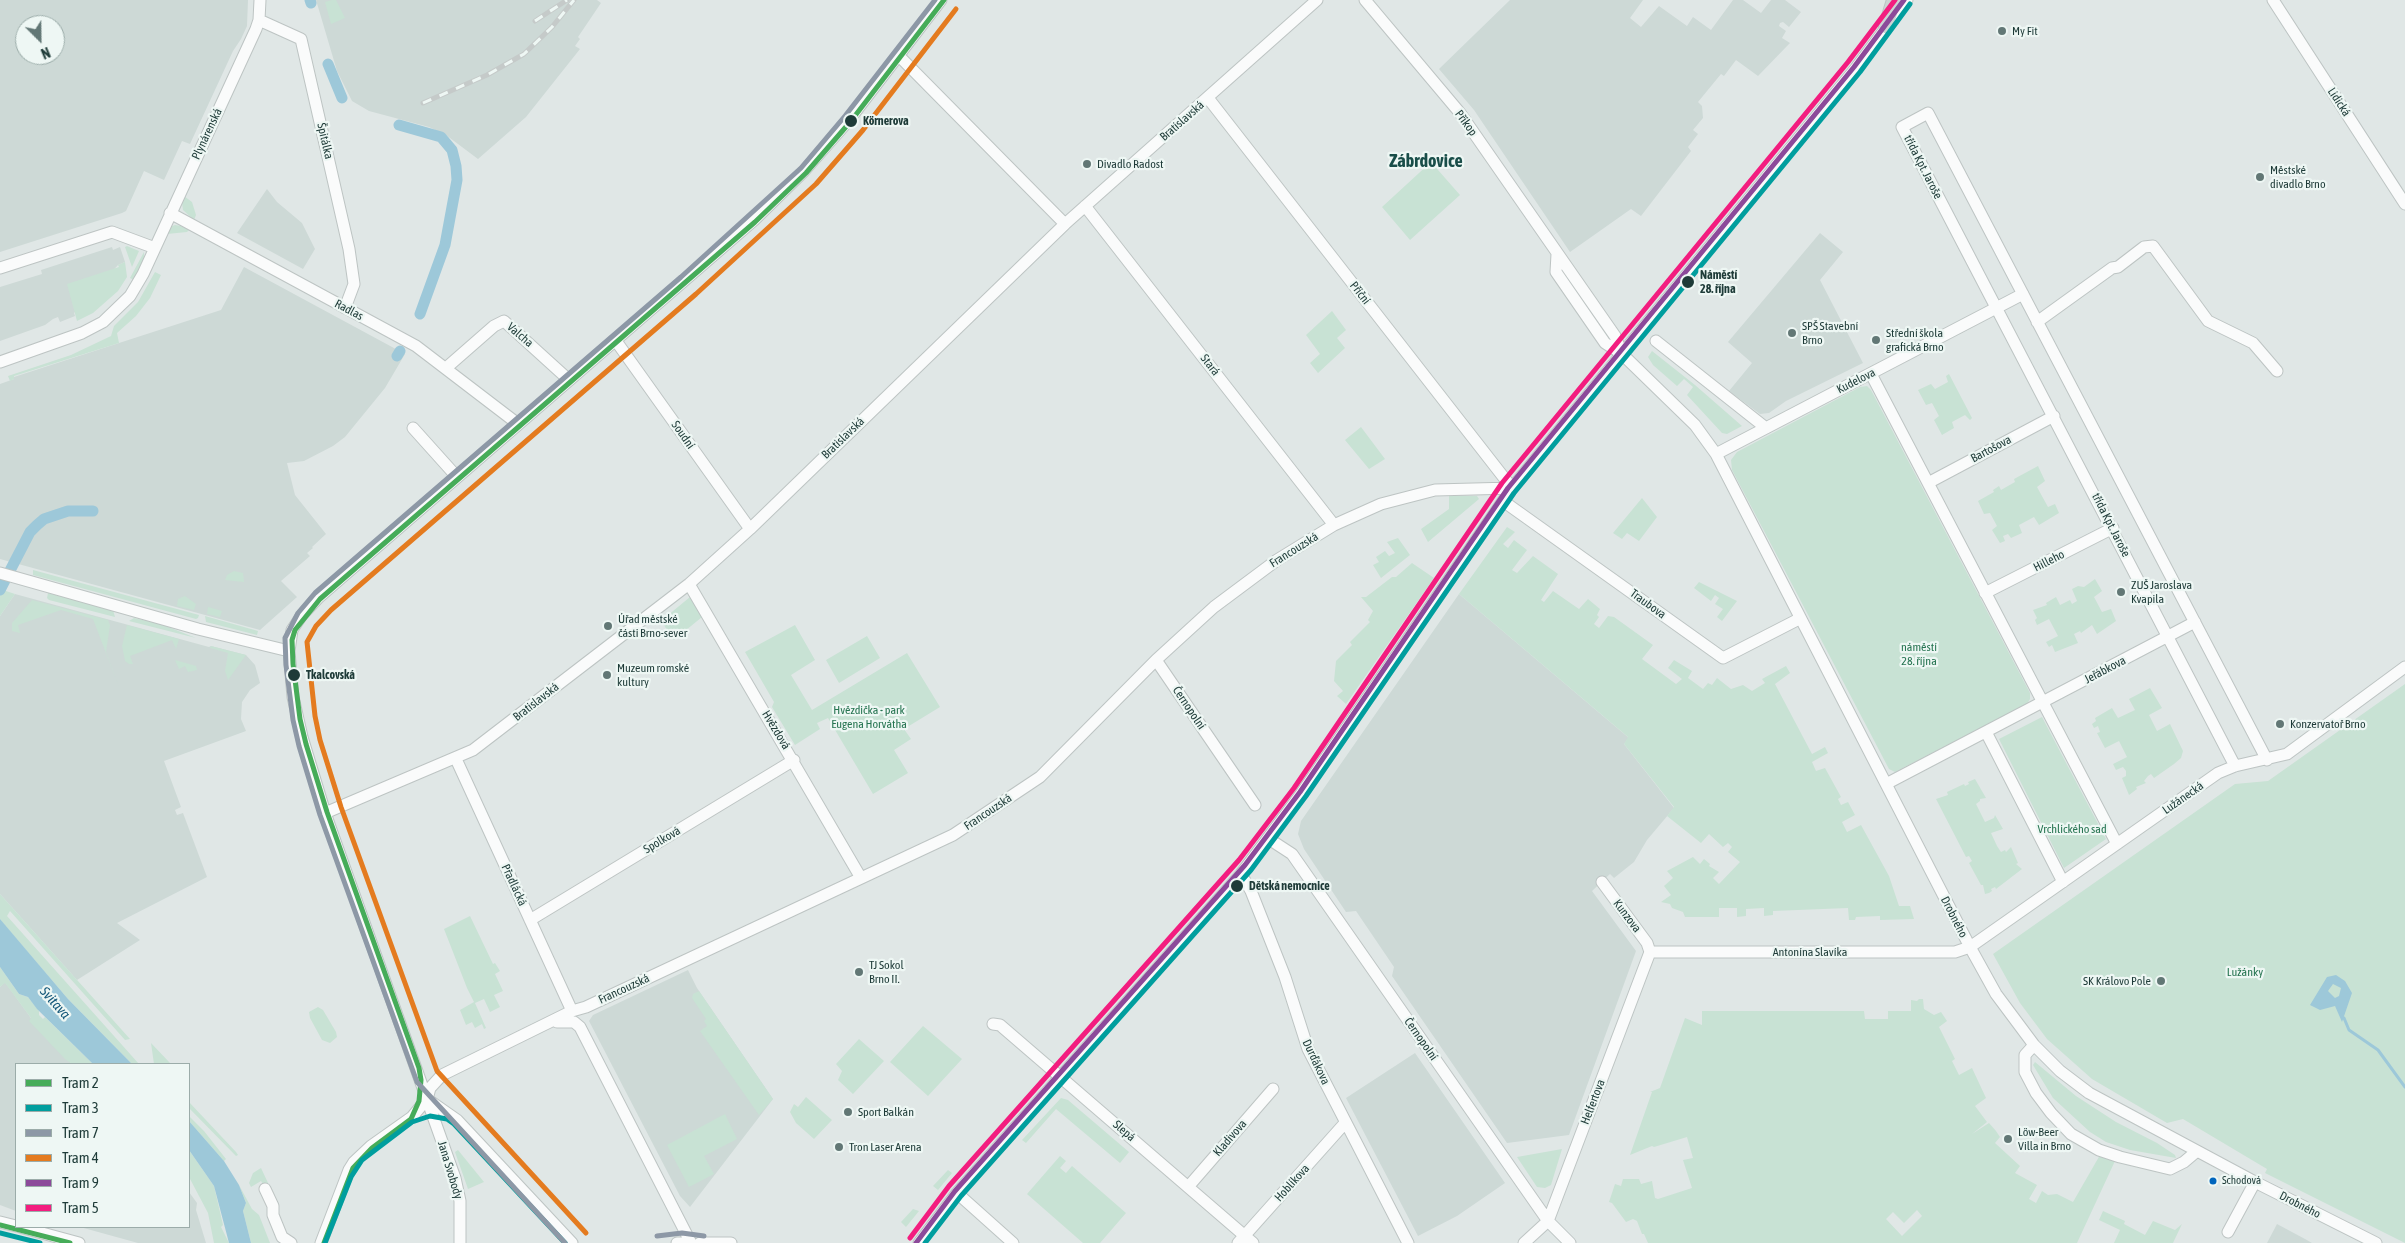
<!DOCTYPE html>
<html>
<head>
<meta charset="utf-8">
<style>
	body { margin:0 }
	#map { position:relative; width:2405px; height:1243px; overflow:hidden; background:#e0e7e6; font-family:"Asap Condensed",sans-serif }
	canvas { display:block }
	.legend { position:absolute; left:15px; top:1063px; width:175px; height:165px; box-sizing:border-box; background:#eef7f4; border:1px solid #9baca9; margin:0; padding:6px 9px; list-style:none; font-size:15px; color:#1e3b38 }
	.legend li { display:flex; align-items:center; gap:10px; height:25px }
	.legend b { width:25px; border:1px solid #9baca9 }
	.north { position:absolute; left:15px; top:15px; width:50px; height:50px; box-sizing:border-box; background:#eef7f4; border:1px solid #9baca9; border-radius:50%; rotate:157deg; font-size:14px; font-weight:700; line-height:20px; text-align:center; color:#1e3b38 }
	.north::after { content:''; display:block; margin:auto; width:18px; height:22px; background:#627775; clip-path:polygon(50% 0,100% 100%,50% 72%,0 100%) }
</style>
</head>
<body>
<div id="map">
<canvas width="2405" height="1243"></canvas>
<ul class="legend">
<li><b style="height:6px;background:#46ac59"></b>Tram 2</li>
<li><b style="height:6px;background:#009e9e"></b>Tram 3</li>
<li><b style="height:6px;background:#8d98a6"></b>Tram 7</li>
<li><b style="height:6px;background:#e47b1f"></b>Tram 4</li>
<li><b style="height:6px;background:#8c4a9a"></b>Tram 9</li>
<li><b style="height:6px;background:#f31d7f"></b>Tram 5</li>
</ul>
<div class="north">N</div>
</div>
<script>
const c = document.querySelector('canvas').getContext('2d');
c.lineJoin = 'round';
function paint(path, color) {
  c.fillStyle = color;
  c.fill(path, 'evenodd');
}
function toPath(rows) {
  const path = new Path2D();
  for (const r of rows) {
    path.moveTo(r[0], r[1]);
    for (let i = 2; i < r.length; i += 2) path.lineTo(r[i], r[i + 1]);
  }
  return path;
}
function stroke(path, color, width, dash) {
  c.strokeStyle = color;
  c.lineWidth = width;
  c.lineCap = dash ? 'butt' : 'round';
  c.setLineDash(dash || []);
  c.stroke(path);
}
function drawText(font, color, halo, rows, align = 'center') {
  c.font = font + ' "Asap Condensed",sans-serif';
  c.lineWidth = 4.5;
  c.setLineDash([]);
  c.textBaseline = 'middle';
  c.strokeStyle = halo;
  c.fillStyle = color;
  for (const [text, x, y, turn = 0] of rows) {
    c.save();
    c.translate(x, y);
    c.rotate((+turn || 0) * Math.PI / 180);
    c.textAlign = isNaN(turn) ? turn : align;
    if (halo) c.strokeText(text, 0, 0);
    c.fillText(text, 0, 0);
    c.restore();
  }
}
paint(toPath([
	[0,0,248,0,247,26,241,39,233,51,190,144,182,141,164,180,144,171,126,211,122,213,0,252],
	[25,25,55,25,55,55,25,55],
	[316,0,597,0,601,3,578,37,580,39,575,46,580,49,526,117,478,159,446,135,429,127,369,111,352,101,337,71],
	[1510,0,1643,0,1630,18,1641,27,1659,6,1687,26,1693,17,1711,30,1733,0,1743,0,1761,13,1771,0,1785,0,1801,12,1789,27,1783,22,1780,23,1779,26,1786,31,1782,38,1790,43,1758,76,1736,60,1724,76,1721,74,1698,102,1702,106,1703,118,1693,130,1698,134,1688,147,1691,151,1641,216,1631,209,1570,252,1474,110,1439,69],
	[267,189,277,202,302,223,315,249,303,269,237,233],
	[1820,233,1843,252,1820,280,1863,363,1786,401,1769,413,1760,414,1729,391,1752,363,1728,342],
	[112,247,113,250,120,247,125,262,118,265,74,313,75,316,60,322,58,317,53,319,45,325,0,341,0,287,42,274,41,270],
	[244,267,405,354,385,388,345,437,333,446,304,461,287,463,295,495,326,534,312,547,313,548,307,553,310,556,281,581,297,597,260,630,0,559,0,384,14,379,14,377,221,310],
	[15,594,209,647,211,646,246,655,255,665,260,683,250,690,242,702,241,719,246,731,164,761,181,807,175,810,177,815,183,813,207,877,117,923,140,940,77,980,0,894,0,616],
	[1459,594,1629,738,1624,744,1674,808,1647,840,1634,862,1614,878,1610,874,1592,891,1636,951,1569,1135,1507,1143,1392,976,1394,967,1356,911,1346,912,1304,849,1298,834,1301,821],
	[688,970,697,988,773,1099,690,1207,680,1196,589,1021,593,1015],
	[5,982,31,1018,72,1064,16,1064,16,1211,0,1205,0,987],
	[1415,1053,1505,1183,1457,1216,1418,1236,1346,1098],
	[189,1192,197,1203,196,1210,206,1243,138,1243,80,1227,189,1227],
	[2277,1224,2305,1239,2312,1243,2267,1243]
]), '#cdd9d6');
paint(toPath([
	[332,0,336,0,345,18,331,24,325,2],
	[1431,162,1460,195,1410,240,1382,207],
	[184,196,192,202,196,215,194,220,183,210,182,203],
	[175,225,181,226,189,230,187,232,167,234,170,227],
	[127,246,139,251,132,267,125,247],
	[144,252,144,258,134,280,130,278],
	[125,262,127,277,118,291,93,313,77,321,67,284,119,267,118,265],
	[155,272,161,275,150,298,136,316,117,333,119,343,14,376,14,379,10,381,8,376,71,355,111,336,114,326,138,302],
	[1332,311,1346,330,1337,338,1345,348,1318,373,1310,363,1320,354,1306,335],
	[1652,351,1695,385,1742,426,1727,434,1722,433,1687,395,1693,387,1684,379,1677,386,1653,365,1648,357],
	[1949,374,1972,418,1970,420,1965,415,1952,422,1954,428,1942,435,1934,420,1939,416,1932,403,1926,405,1918,390,1931,384,1935,389,1948,382,1946,376],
	[1867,386,1871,390,2030,693,2030,699,2027,704,1895,772,1889,769,1732,470,1731,460,1737,452,1860,387],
	[1361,427,1385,459,1369,469,1345,440],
	[2038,466,2045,481,2037,487,2048,507,2055,504,2059,513,2039,525,2034,517,2019,525,2022,533,2011,538,2008,534,2003,536,2005,541,2000,543,1992,530,1997,526,1990,513,1984,514,1978,501,1994,492,1993,490,1999,486,2001,490,2015,482,2014,479],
	[1449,496,1477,496,1479,499,1428,542,1421,529,1449,509],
	[1642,498,1657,517,1639,541,1627,533,1622,539,1613,533],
	[1507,527,1515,532,1503,544,1508,548,1514,540,1527,550,1512,570,1517,573,1533,556,1558,574,1541,600,1544,602,1553,591,1579,609,1588,599,1600,609,1597,615,1599,617,1594,624,1599,628,1608,616,1614,617,1653,645,1642,659,1676,684,1682,679,1668,668,1674,660,1692,671,1688,678,1703,689,1708,683,1712,685,1717,678,1731,689,1743,685,1752,691,1765,683,1762,679,1786,666,1790,673,1775,684,1812,754,1825,747,1828,753,1812,762,1816,771,1825,768,1841,797,1838,799,1841,805,1848,802,1855,815,1842,822,1847,832,1861,825,1889,876,1899,906,1910,906,1914,919,1880,920,1880,916,1856,917,1855,920,1849,920,1848,908,1773,911,1773,915,1764,916,1764,908,1746,909,1746,916,1737,917,1737,908,1719,908,1719,917,1685,917,1683,912,1672,908,1670,904,1661,902,1671,895,1664,886,1673,878,1667,871,1693,857,1700,864,1704,859,1710,864,1709,866,1719,872,1713,878,1719,884,1740,862,1728,852,1732,847,1728,843,1723,847,1709,834,1701,843,1667,816,1674,807,1624,744,1628,737,1459,594],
	[1398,538,1410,555,1381,578,1373,565,1379,562,1376,557,1385,551,1389,556,1395,553,1387,542],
	[1412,563,1434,578,1346,704,1337,696,1343,691,1334,681,1336,661,1352,645,1350,642,1370,622,1368,620,1373,611,1361,597,1366,597,1392,577,1396,577],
	[33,570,199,615,198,618,196,619,33,575],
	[234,571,243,573,244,582,225,580,227,575],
	[2095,579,2102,591,2094,597,2102,612,2111,609,2116,621,2097,634,2092,625,2081,633,2080,631,2074,634,2078,643,2055,652,2052,645,2049,647,2046,642,2058,636,2049,619,2037,625,2035,620,2037,618,2033,610,2047,605,2046,603,2056,597,2060,605,2070,600,2072,604,2077,601,2072,589,2078,586,2084,587],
	[1699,582,1737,601,1722,621,1717,617,1723,609,1715,604,1719,598,1715,595,1711,601,1694,588],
	[0,589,15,594,0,616],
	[48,593,113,610,115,617,49,600,47,598],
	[185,596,196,604,194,610,177,606,178,599],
	[690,597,702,617,674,640,661,621],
	[32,600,108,620,110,625,106,652,119,687,93,619,61,610,18,625,20,633,12,631,12,623],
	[208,607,222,611,220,617,207,614],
	[205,616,258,631,257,635,206,622],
	[134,618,161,624,196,638,129,621],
	[127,625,179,639,176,649,172,640,130,656,133,664,129,664,125,661,122,646],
	[795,625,815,660,791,675,812,710,907,653,940,707,904,729,911,739,894,750,908,773,873,794,828,718,817,723,820,729,795,745,772,707,774,702,745,652],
	[867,636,880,658,839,683,826,660],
	[211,646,246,655,228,680,225,671,228,653,210,648],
	[175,660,196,666,197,670,188,672,185,666,179,669],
	[2405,684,2405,1243,2265,1173,2267,1169,2183,1119,2167,1123,2092,1079,2047,1039,2020,1003,1993,954,2235,784,2268,781],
	[2150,688,2162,708,2149,715,2157,731,2170,724,2183,751,2181,758,2174,764,2154,778,2151,774,2148,776,2144,781,2146,783,2136,787,2137,789,2129,795,2122,778,2126,776,2126,771,2123,767,2116,770,2113,764,2127,757,2119,741,2105,748,2097,733,2100,732,2098,726,2094,728,2092,724,2096,721,2095,718,2112,708,2118,718,2135,710,2129,699],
	[2042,717,2106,839,2064,868,1999,739],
	[1975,779,1986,798,1980,799,1980,801,1976,804,1985,822,1994,818,1995,815,2003,829,1991,833,1997,846,2001,852,2005,850,2006,852,2011,847,2018,863,2016,864,2022,869,1996,889,1995,887,1991,889,1992,891,1989,893,1985,894,1983,885,1981,885,1969,863,1972,861,1969,856,1966,857,1936,799,1948,795,1947,792,1964,784,1965,786,1969,784,1968,782],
	[0,894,130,1039,125,1040,10,911,7,916,139,1064,132,1064,68,999,2,922,0,919],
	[470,916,493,964,495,963,500,971,495,974,503,991,494,995,500,1007,490,1012,484,999,475,1003,486,1028,484,1029,482,1024,475,1028,472,1022,466,1025,460,1010,474,1002,467,988,444,929],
	[0,967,19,994,28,997,39,1011,39,1015,43,1019,45,1017,93,1064,72,1064,65,1059,29,1021,31,1018,5,983,0,987],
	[699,991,773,1099,759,1115,700,1031,707,1026,704,1021,706,1019,692,998,693,994],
	[1919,999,1923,999,1924,1009,1934,1015,1941,1012,1947,1021,1939,1027,1955,1059,1952,1061,1959,1075,1972,1068,1986,1098,1975,1106,1987,1122,1972,1134,1989,1123,1996,1131,2000,1137,1995,1143,2020,1166,2015,1173,2037,1185,2029,1199,2036,1203,2042,1191,2048,1195,2057,1194,2073,1202,2100,1155,2115,1161,2077,1243,1648,1243,1644,1234,1642,1234,1637,1221,1633,1219,1626,1222,1612,1203,1609,1202,1615,1184,1621,1186,1623,1179,1639,1179,1641,1184,1652,1181,1655,1198,1658,1199,1692,1188,1683,1160,1693,1158,1687,1137,1654,1147,1652,1146,1630,1155,1652,1092,1650,1092,1660,1088,1685,1018,1702,1025,1702,1011,1864,1011,1865,1019,1888,1019,1888,1011,1911,1011,1911,1000,1917,1001],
	[1917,1210,1922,1216,1902,1236,1886,1219,1893,1212,1904,1223],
	[318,1007,323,1010,336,1032,337,1037,330,1043,322,1040,310,1018,309,1012],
	[923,1026,962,1059,928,1096,890,1062],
	[859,1039,884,1061,853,1094,838,1080,842,1071,836,1064],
	[151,1043,170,1063,154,1064],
	[2035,1062,2076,1096,2116,1122,2157,1143,2175,1155,2176,1158,2130,1150,2106,1142,2090,1132,2053,1098,2033,1065],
	[806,1097,832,1120,814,1139,796,1123,790,1112,794,1104,798,1107],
	[1061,1098,1068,1100,1129,1152,1120,1163,1056,1109,1026,1143,1022,1140],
	[189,1102,236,1152,238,1155,236,1156,189,1108],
	[725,1114,737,1139,704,1156,714,1174,689,1187,667,1145],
	[189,1116,204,1131,226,1159,224,1161,189,1121],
	[1562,1149,1551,1185,1545,1188,1537,1187,1517,1157],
	[189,1150,214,1186,223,1225,221,1227,229,1243,214,1243,208,1213,189,1177],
	[458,1150,484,1182,468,1189,455,1152],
	[1060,1156,1066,1161,1060,1168,1066,1173,1072,1166,1126,1213,1100,1243,1083,1243,1027,1194],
	[261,1168,269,1185,265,1187,261,1181,251,1187,249,1183,253,1173],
	[948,1170,952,1173,938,1190,933,1186],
	[239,1185,252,1209,259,1215,270,1243,251,1243,243,1211,246,1203],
	[913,1209,919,1211,906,1227,901,1222],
	[2103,1211,2125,1221,2124,1224,2145,1235,2153,1221,2175,1230,2182,1224,2173,1243,2114,1243,2120,1230,2099,1220]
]), '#c8e2d4');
paint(toPath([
	[0,919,68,999,132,1064,93,1064,37,1009,28,997,19,994,0,967],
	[2336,975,2345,981,2352,993,2342,1022,2335,1006,2320,1010,2310,1005,2327,977],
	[2333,984,2341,988,2339,996,2335,998,2328,991],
	[189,1121,224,1161,239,1185,246,1203,243,1211,251,1243,229,1243,214,1186,189,1150]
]), '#9dc8d9');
stroke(toPath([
	[2344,1018,2349,1030,2378,1050,2405,1087]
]), '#9dc8d9', 3);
stroke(toPath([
	[310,0,311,3],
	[328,64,342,98],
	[399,125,441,137,452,150,456,166,457,180,445,245,420,314],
	[397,356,400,351],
	[0,590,30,532,37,525,44,519,68,511,93,511]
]), '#9dc8d9', 11);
const minor = toPath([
	[1365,0,1460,113,1615,336,1622,354],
	[2273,0,2405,204],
	[259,20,301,39,349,249,354,284,345,308],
	[899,56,1065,224],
	[1208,98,1512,488],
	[1085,206,1334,525],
	[170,213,416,346,518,424],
	[1557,254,1556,272,1605,343,1622,354,1695,425,1716,454,1970,947,1996,994,2034,1045,2060,1071,2089,1093,2255,1182,2376,1243],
	[0,268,112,232,155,248],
	[2037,322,2112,268,2118,267,2144,247,2153,246,2208,321,2253,343,2277,371],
	[616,341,750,529],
	[1656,341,1766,428],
	[0,362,82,333,103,322,130,296,143,274,256,29,259,20,260,0],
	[446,368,494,326,504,321,569,380],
	[1871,374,2117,844],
	[413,428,457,477],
	[1716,454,2023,294],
	[1928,483,2054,416],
	[1503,501,1723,658,1799,619],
	[0,573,198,629,289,651],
	[689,584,861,878],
	[1985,593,2113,528],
	[1156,660,1255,805],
	[1986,732,2063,882],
	[456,759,572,1011],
	[2235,766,1902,127,1928,113,2267,760],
	[1886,784,2195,622],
	[325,813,473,750,689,584,750,529,1065,224,1317,0],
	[1269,839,1292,854,1548,1221,1570,1243],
	[1241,874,1251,891,1285,977,1308,1049,1408,1243],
	[1602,882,1647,943,1650,952],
	[530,920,794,760],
	[1650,952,1955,952,1970,947,2218,773,2235,766,2287,754,2405,667],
	[557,1022,574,1022,580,1027,691,1243],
	[993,1024,1000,1025,1253,1243],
	[2034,1045,2025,1055,2025,1072,2036,1093,2051,1113,2071,1134,2099,1150,2120,1157,2170,1169,2184,1162,2197,1151],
	[427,1099,457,1120,572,1243],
	[1188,1187,1273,1089],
	[265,1189,273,1206,273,1215,282,1237,291,1243],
	[957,1193,1013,1243],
	[0,1222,16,1226],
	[20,1227,79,1243],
	[2228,1232,2255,1182],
	[321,1243,349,1170,354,1162,371,1146,412,1117,427,1099,430,1088,442,1075,572,1011,586,1007,953,835,1040,777,1156,660,1214,607,1277,560,1334,525,1381,504,1435,490,1512,488],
	[460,1243,460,1201,455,1178,325,813,302,737,293,697,289,651,292,630,302,615,319,597,754,220,804,171,849,120,941,0],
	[677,1243,684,1243],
	[700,1243,731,1243],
	[919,1243,957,1193,1241,874,1301,794,1512,488,1856,68,1907,0],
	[1238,1243,1345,1123],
	[1524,1243,1548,1221,1650,952]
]);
const major = toPath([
	[1886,26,1894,0]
]);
stroke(minor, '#bdc4c3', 13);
stroke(major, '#bac4c3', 16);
stroke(minor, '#fafbfb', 11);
stroke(major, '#ccd4d4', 14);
const rail = toPath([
	[535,21,567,0],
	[423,103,487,75,524,54,552,27,574,0]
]);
stroke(rail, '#c5cac9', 5);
stroke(rail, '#eef7f4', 3, [9]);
stroke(toPath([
	[0,1225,70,1243],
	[324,1243,353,1168,372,1148,411,1119,419,1101,421,1080,419,1068,327,812,306,744,300,719,293,664,292,640,295,630,320,599,755,222,806,173,851,121,944,0]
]), '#46ac59', 5);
stroke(toPath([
	[0,1233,40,1243],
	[325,1243,351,1177,362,1160,412,1122,430,1116,447,1119,454,1124,565,1243],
	[925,1243,961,1196,1251,870,1306,796,1514,493,1860,72,1910,4]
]), '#009e9e', 5);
stroke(toPath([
	[657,1236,682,1233,704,1236],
	[565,1243,417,1082,320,815,299,746,293,720,286,665,285,638,298,613,315,593,681,277,801,168,845,116,935,0]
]), '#8d98a6', 5);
stroke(toPath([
	[586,1233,437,1071,341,807,320,740,315,716,307,642,316,626,331,610,696,294,816,184,863,130,956,9]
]), '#e47b1f', 5);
stroke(toPath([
	[916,1243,955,1191,1245,865,1300,792,1508,488,1854,67,1904,0]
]), '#8c4a9a', 5);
stroke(toPath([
	[910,1238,949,1186,1239,860,1294,788,1502,483,1848,62,1895,0]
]), '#f31d7f', 5);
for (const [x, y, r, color] of [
	[2002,31,5,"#627775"],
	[851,121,7,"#1e3b38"],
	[1087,164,5,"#627775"],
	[2260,177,5,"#627775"],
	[1688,282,7,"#1e3b38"],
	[1792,333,5,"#627775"],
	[1876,340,5,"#627775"],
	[2121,592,5,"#627775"],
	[608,626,5,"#627775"],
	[294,675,7,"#1e3b38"],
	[607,675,5,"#627775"],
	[2280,724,5,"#627775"],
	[1237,886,7,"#1e3b38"],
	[859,972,5,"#627775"],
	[2161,981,5,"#627775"],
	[848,1112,5,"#627775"],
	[2008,1139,5,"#627775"],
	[839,1147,5,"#627775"],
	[2213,1181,4.5,"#0065bd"]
]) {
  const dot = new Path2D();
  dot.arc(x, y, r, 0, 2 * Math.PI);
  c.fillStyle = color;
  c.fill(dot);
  stroke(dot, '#eef7f4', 2);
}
drawText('11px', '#1e3b38', '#eef7f4', [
	["Schodová",2222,1181]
], 'left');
drawText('12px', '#1e3b38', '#eef7f4', [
	["My Fit",2012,31],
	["Divadlo Radost",1097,164],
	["Městské",2270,170],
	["divadlo Brno",2270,184],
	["SPŠ Stavební",1802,326],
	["Brno",1802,340],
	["Střední škola",1886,333],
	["grafická Brno",1886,347],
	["ZUŠ Jaroslava",2131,585],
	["Kvapila",2131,599],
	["Úřad městské",618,619],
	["části Brno-sever",618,633],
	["Muzeum romské",617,668],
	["kultury",617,682],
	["Konzervatoř Brno",2290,724],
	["TJ Sokol",869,965],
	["Brno II.",869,979],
	["SK Královo Pole",2151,981,"right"],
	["Sport Balkán",858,1112],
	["Löw-Beer",2018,1132],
	["Villa in Brno",2018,1146],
	["Tron Laser Arena",849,1147]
], 'left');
drawText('12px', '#1e3b38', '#eef7f4', [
	["Lidická",2339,102,57],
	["Bratislavská",1182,121,-41],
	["Příkop",1466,123,54],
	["Plynárenská",207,134,-65],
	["Špitálka",325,141,77],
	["třída Kpt. Jaroše",1923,167,63],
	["Příční",1360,293,52],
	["Radlas",349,310,28],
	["Valcha",520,335,41],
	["Stará",1210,365,52],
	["Kudelova",1856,381,-27],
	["Soudní",683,435,55],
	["Bratislavská",843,438,-44],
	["Bartošova",1991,449,-28],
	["třída Kpt. Jaroše",2111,525,63],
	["Francouzská",1294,550,-32],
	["Hilleho",2049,561,-27],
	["Traubova",1648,604,36],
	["Jeřábkova",2105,670,-28],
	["Bratislavská",536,702,-38],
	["Černopolní",1189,708,56],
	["Hvězdová",776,730,59],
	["Lužánecká",2183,798,-35],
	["Francouzská",988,812,-34],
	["Spolková",662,840,-31],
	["Přadlácká",514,885,65],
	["Kunzova",1627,916,53],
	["Drobného",1954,917,63],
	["Antonína Slavíka",1810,952],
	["Francouzská",624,989,-25],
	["Černopolní",1421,1039,55],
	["Durďákova",1316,1062,65],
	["Helfertova",1593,1102,-69],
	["Slepá",1124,1131,41],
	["Kladivova",1230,1138,-49],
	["Jana Svobody",450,1170,73],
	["Hoblíkova",1292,1183,-48],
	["Drobného",2300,1205,27]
]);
drawText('bold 12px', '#1e3b38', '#eef7f4', [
	["Körnerova",863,121],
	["Náměstí",1700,275],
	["28. října",1700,289],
	["Tkalcovská",306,675],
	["Dětská nemocnice",1249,886]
], 'left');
drawText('12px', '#267451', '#eef7f4', [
	["náměstí",1919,647],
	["28. října",1919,661],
	["Hvězdička - park",869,710],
	["Eugena Horvátha",869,724],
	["Vrchlického sad",2072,829],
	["Lužánky",2245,972]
]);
drawText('italic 14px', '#15587a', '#eef7f4', [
	["Svitava",55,1003,48]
]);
drawText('bold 18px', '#194e49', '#eef7f4', [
	["Zábrdovice",1426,161]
]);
</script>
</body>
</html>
